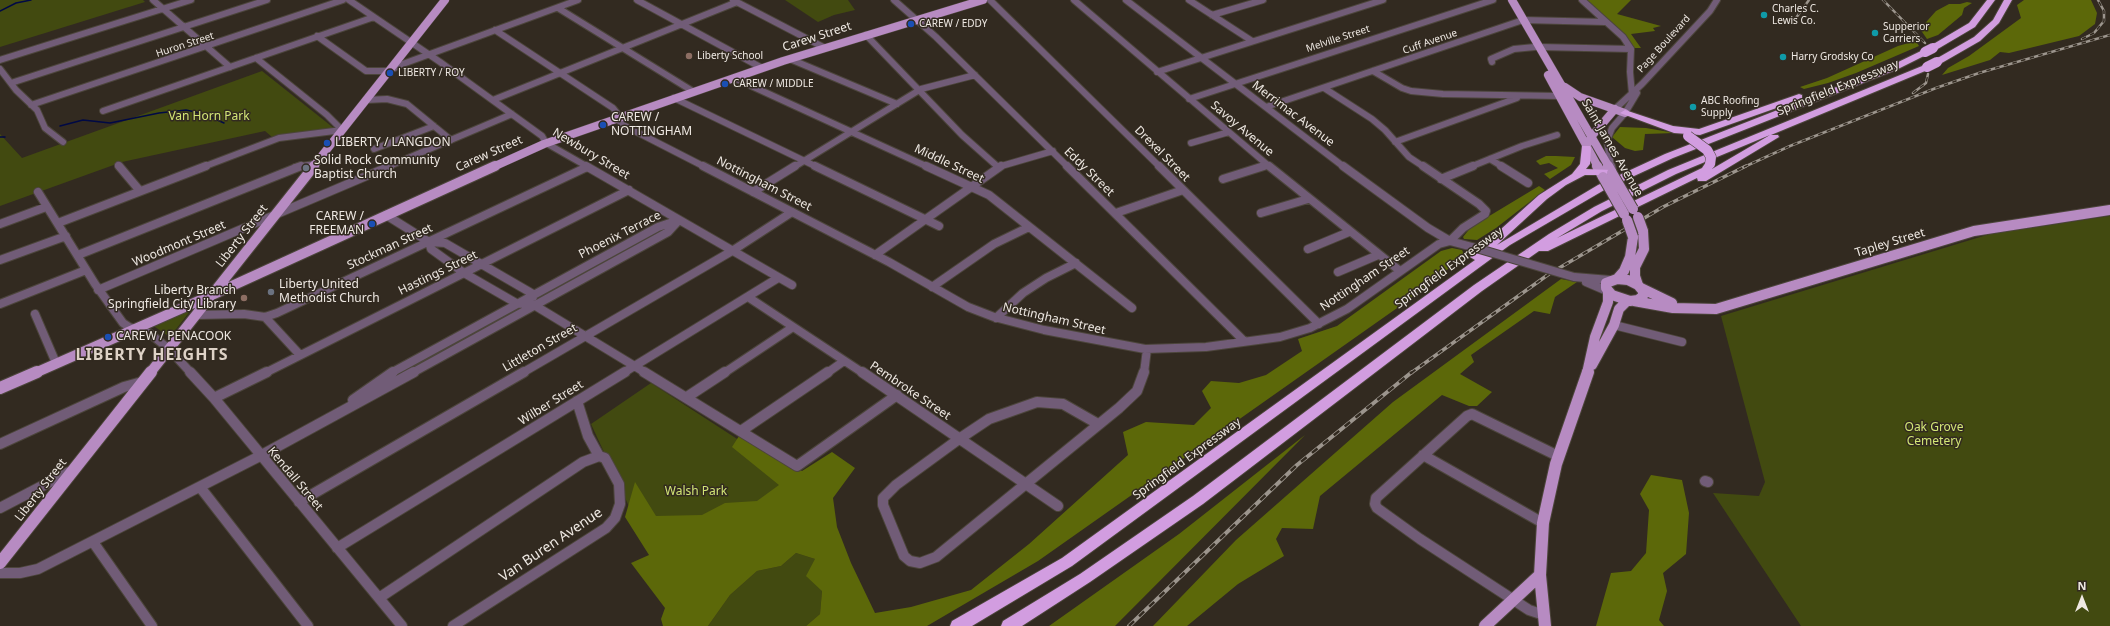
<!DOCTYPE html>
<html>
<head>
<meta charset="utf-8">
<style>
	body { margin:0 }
	#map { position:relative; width:2110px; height:626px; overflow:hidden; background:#322a20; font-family:"Noto Sans",sans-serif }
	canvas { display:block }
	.north { position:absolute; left:2062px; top:578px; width:40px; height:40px; -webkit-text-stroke:3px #322a20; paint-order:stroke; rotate:0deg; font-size:11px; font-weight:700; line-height:16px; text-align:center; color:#eee8e2 }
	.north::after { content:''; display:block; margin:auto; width:14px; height:18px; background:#eee8e2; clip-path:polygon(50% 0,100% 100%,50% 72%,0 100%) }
</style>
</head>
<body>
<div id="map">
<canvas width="2110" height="626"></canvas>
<div class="north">N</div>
</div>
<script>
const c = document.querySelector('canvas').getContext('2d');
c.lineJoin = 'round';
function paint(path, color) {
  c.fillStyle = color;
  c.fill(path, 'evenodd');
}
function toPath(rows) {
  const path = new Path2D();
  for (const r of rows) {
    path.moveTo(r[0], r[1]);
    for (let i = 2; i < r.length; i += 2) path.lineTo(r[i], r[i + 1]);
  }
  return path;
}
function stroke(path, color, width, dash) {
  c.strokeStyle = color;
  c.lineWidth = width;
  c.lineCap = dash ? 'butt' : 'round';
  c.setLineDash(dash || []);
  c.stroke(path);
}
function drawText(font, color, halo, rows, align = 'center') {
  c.font = font + ' "Noto Sans",sans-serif';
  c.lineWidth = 3;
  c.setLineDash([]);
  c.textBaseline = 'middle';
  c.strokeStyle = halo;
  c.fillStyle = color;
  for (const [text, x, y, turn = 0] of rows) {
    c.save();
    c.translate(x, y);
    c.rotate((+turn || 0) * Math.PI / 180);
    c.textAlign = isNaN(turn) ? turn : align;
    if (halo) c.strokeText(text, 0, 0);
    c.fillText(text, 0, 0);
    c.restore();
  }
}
paint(toPath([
	[0,0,143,0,145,2,0,47],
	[785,0,848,0,855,10,834,15,818,22],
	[262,71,335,129,272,137,265,131,122,162,0,206,0,134,22,158],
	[2110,216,2110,626,1801,626,1713,493,1759,496,1765,482,1721,316,1990,234],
	[191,310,170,337,152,325],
	[651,383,828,498,662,578,591,424],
	[796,553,815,559,822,591,820,614,806,626,708,626,730,595,757,571,781,566]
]), '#424a10');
paint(toPath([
	[1585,0,1631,0,1617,14,1661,26,1653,28,1655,31,1631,34,1641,48,1632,48],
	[2024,0,2091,0,2097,13,2095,24,2079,36,2009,53,2000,52,1990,60,1942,75,1948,68,1969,56,2021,18,2017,5],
	[1967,2,1972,3,1964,8,1962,15,1938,35,1927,39,1920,29,1936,11,1949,4,1960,4],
	[1916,41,1919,46,1856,73,1828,83,1804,89,1800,87,1827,78,1898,46],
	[1620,127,1646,128,1675,133,1645,134,1643,150,1635,151,1625,148,1612,137],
	[1546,156,1556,156,1575,157,1571,165,1550,179,1544,174,1558,168,1549,163,1540,165,1536,161],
	[1539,186,1545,190,1496,228,1477,240,1464,239,1463,237,1471,227],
	[1452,248,1462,250,1465,256,1400,306,1038,561,927,626,806,626,820,614,822,591,806,576,815,559,796,553,781,566,757,571,730,595,708,626,663,626,661,619,665,608,631,563,649,555,625,517,635,482,656,516,702,515,725,503,757,501,779,485,732,447,739,436,802,471,832,452,855,468,833,498,837,527,851,563,875,613,911,607,971,590,1029,544,1128,455,1123,432,1146,422,1194,425,1211,408,1202,391,1211,381,1239,383,1266,375,1302,351,1298,339,1337,326,1441,251],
	[1561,279,1577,282,1555,297,1550,314,1534,311,1471,355,1474,362,1460,374,1492,392,1477,406,1469,406,1442,395,1320,496,1313,529,1282,528,1276,539,1284,556,1238,584,1187,626,1153,626,1236,540,1393,402],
	[1305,435,1115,626,1049,626,1179,534],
	[1651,475,1682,480,1689,513,1686,554,1663,573,1667,591,1659,620,1664,626,1596,626,1611,573,1631,571,1646,553,1649,510,1640,494]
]), '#5c6809');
stroke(toPath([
	[0,11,16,3,31,0],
	[60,126,83,120,110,123,159,113,186,110,204,114,224,123],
	[0,137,5,137]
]), '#000945', 1.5);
const minorFar2 = toPath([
	[153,0,230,67],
	[349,0,440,62,542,136,546,143,588,167],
	[637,0,762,68],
	[733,0,825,48],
	[894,0,936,37,1068,167],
	[990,0,1160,167],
	[1074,0,1270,167],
	[1126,0,1344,167],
	[1189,0,1252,41],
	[1582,0,1623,37,1631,49,1630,72,1632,94],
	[558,8,694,92],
	[1212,15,1263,0],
	[495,30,613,108,617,113,618,120,625,126,705,167],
	[866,35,962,135,998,167],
	[317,36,366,71,389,71,400,65,578,0],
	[1539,47,1631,49],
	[256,58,327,115,342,130],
	[790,59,897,104],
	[0,60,191,0],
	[1492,62,1491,59,1514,49,1535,47],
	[0,69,16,90,37,110,45,128,63,142],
	[1373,71,1402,88,1411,91,1443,94,1559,96],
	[1157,72,1383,0],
	[734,78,928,167],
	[11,83,267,0],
	[1324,88,1372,119,1385,130,1409,157,1424,167],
	[674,98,817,167],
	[1189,99,1493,0],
	[366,100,387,99,407,104,451,140],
	[493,100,737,2],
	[31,105,343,0],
	[1266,107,1523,20,1605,22],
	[1615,109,1642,84,1710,11,1717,0],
	[103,111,374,17],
	[1395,142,1517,98],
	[1191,143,1229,132],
	[374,149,434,126],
	[1490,159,1503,167],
	[118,165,120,167],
	[203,167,279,138,342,130],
	[295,167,315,164],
	[387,167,512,114],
	[794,167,921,89,975,75],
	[998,167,1053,151],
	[1261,167,1267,165],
	[1470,167,1522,146,1557,135],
	[1611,167,1607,141,1612,128,1625,113,1637,93]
]);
const minorFar1 = toPath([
	[119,166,140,191],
	[586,166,792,285],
	[703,166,889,262,968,307,994,317,1044,330,1145,349,1206,347,1280,337,1310,328,1347,309,1439,244,1450,241,1463,228,1485,214,1486,211,1479,204,1423,166],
	[815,166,939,226],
	[926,166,989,195,1132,308],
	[1067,166,1244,341],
	[1159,166,1319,324],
	[1269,166,1400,271],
	[1343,166,1428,228,1450,241,1476,248],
	[1501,166,1528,183],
	[1611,166,1612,170],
	[1223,179,1264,166],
	[1441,179,1473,166],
	[38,192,95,284,123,323,129,327,149,333,169,349,191,373],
	[753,192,795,166],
	[1116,213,1183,190],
	[1261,213,1308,199],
	[386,215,429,242,445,243,533,294,533,297],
	[58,223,206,166],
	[0,224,46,207],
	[429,242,431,249,464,273,516,303,534,305,646,373],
	[1308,249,1349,232],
	[78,255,301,166],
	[875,255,1001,166],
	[0,260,66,236],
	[1338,272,1378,255],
	[1574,277,1610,280],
	[1586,282,1607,291],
	[932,287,994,244,1029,227],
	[98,290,390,166],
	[748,297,863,373],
	[0,304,86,270],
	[35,314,56,363],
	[196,315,244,314,265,317,277,313,587,167],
	[265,317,300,355],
	[996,318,1023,293,1046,278,1076,263],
	[1614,325,1682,342],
	[265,373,629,190],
	[391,373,658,227,679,220],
	[412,373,668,232,679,220],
	[522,373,732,251,792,212],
	[623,373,778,278],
	[724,373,793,327],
	[827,373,844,361],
	[1144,373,1147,349]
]);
const minor = toPath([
	[190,372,214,398,402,626],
	[644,372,797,466,897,395],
	[862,372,1058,506],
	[687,397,725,372],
	[214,398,267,372],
	[353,400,393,372],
	[1098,424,1063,404,1037,402,989,419,959,439,896,485,883,498,883,505,904,556,910,561,920,563,936,557,1119,408,1137,391,1144,372],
	[741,431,828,372],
	[0,444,124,387,142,382],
	[1423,455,1543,523],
	[1705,481,1708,482],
	[200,487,308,626],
	[299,502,524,372],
	[0,508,69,472],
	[93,542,152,626],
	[337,548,625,372],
	[0,573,20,573,38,569,260,456,414,372],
	[379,598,583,462,599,456],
	[1544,615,1529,610,1420,539,1377,508,1375,504,1376,498,1467,416,1472,414,1558,456],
	[453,626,606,528,615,518,620,504,619,484,605,458,599,456,588,436,577,401]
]);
const majorFar2 = toPath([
	[1512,0,1609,167],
	[1548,75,1598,167],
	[1565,87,1580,97,1625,113],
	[1589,142,1591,137,1615,109],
	[313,167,445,0],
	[493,167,544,144,783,61,983,0]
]);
const majorFar1 = toPath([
	[1597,166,1603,177],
	[1608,166,1612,173],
	[1617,279,1628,280,1638,285,1643,291,1643,296,1638,300,1630,301,1612,295,1606,288,1606,283,1617,279],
	[1617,279,1624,271,1630,257,1633,237],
	[1638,285,1635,276,1635,267,1644,249,1643,231],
	[1641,288,1672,303],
	[1634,301,1673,308,1716,309,1974,231,2110,210],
	[1592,365,1614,325,1619,309,1627,301],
	[35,373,212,295,495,166],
	[150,373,314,166],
	[1587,373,1595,337,1608,302,1608,292]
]);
const major = toPath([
	[0,388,37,372],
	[0,563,151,372],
	[1485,626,1540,575],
	[1545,626,1540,575,1543,523,1556,464,1588,372]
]);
const highway = toPath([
	[1987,0,1995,0,1975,27,1936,50,1930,50,1930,46,1969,23,1987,0],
	[2004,0,2012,0,1999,23,1980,41,1940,64,1934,64,1934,60,1974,37,1993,20,2004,0],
	[1925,49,1929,52,1928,54,1896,70,1673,158,1606,189,1510,245,1072,566,972,626,950,626,952,621,1062,558,1475,260,1470,257,1472,255,1539,195,1572,174,1580,164,1582,146,1590,146,1591,148,1590,164,1586,169,1612,170,1617,173,1616,175,1585,175,1566,185,1547,199,1497,245,1598,185,1665,154,1890,66,1925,49],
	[1927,64,1930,65,1930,69,1771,135,1778,135,1779,137,1706,181,1698,181,1697,178,1548,251,1539,251,1482,291,1203,504,1090,582,1022,626,1001,626,1003,621,1080,574,1193,496,1474,285,1549,234,1594,207,1668,170,1927,64],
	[1770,135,1712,169,1715,164,1714,162,1706,162,1702,168,1557,238,1602,211,1676,174,1770,135],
	[1799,94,1802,95,1802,99,1700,135,1674,133,1620,113,1625,110,1673,126,1699,129,1799,94]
]);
stroke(minorFar2, '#4c453b', 8);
stroke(minorFar1, '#4c453b', 10);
stroke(minor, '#4c453b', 12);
stroke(majorFar2, '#4c453b', 9);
stroke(majorFar1, '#4c453b', 12);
stroke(major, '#4c453b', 14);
stroke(highway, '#4c453b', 2);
stroke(minorFar2, '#715c77', 6);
stroke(minorFar1, '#715c77', 8);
stroke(minor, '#715c77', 10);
stroke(majorFar2, '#b78bc2', 8);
stroke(majorFar1, '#b78bc2', 10);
stroke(major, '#b78bc2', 12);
paint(highway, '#d29de0');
const railFar2 = toPath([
	[1883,0,1925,43],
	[1793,22,1809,0],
	[2082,39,2094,33,2104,21,2104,11,2098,0],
	[1913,93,1926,83,1928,74],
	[1744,167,1790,146,1936,88,1979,73,2110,35]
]);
const railFar1 = toPath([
	[1411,373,1549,274,1663,207,1746,166]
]);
const rail = toPath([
	[1129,626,1297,465,1412,372]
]);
stroke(railFar2, '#9c958d', 2.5);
stroke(railFar1, '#9c958d', 3.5);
stroke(rail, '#9c958d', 4);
stroke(railFar2, '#322a20', 1.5, [4.5]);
stroke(railFar1, '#322a20', 2, [5.5]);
stroke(rail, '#322a20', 2.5, [7]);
const minorBridge = toPath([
	[1476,248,1574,277]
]);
const majorBridge = toPath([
	[1612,173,1633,209],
	[1603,177,1624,214],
	[1638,217,1643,231],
	[1627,220,1633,237]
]);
const highwayBridge = toPath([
	[1925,52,1933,48],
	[1927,67,1937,62],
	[1688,136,1707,150,1711,157,1710,164]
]);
stroke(minorBridge, '#4c453b', 10, []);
stroke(majorBridge, '#4c453b', 12, []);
stroke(highwayBridge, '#4c453b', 11, []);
stroke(minorBridge, '#715c77', 8);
stroke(majorBridge, '#b78bc2', 10);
stroke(highwayBridge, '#d29de0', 10);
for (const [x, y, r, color] of [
	[1764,15,4,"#0f9aa8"],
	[911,24,4,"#1a4fb4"],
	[1875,33,4,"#0f9aa8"],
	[689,56,4,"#8d6e63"],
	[1783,57,4,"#0f9aa8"],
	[390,73,4,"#1a4fb4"],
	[725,84,4,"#1a4fb4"],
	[1693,107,4,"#0f9aa8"],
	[603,125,4,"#1a4fb4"],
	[327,143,4,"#1a4fb4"],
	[306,168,4,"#6b7280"],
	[372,224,4,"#1a4fb4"],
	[271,292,4,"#6b7280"],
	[244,298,4,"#8d6e63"],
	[108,337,4,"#1a4fb4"]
]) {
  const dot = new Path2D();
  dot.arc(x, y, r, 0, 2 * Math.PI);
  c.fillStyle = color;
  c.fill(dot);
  stroke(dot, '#322a20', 1.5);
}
drawText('10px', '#eee8e2', '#322a20', [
	["Charles C.",1772,9],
	["Lewis Co.",1772,21],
	["CAREW / EDDY",919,24],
	["Supperior",1883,27],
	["Carriers",1883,39],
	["Liberty School",697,56],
	["Harry Grodsky Co",1791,57],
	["LIBERTY / ROY",398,73],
	["CAREW / MIDDLE",733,84],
	["ABC Roofing",1701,101],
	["Supply",1701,113]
], 'left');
drawText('10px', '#eee8e2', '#322a20', [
	["Melville Street",1338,39,-18],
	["Cuff Avenue",1430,42,-19],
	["Page Boulevard",1664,44,-48],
	["Huron Street",185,45,-18]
]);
drawText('12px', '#eee8e2', '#322a20', [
	["Carew Street",817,37,-18],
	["Springfield Expressway",1838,88,-22],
	["Merrimac Avenue",1293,114,37],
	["Savoy Avenue",1242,129,40],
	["Saint James Avenue",1612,148,60],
	["Carew Street",489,154,-24],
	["Newbury Street",591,154,31],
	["Drexel Street",1162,154,45],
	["Middle Street",949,164,25],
	["Eddy Street",1089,172,44],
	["Nottingham Street",764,184,27],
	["Phoenix Terrace",620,235,-27],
	["Liberty Street",242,236,-52],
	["Tapley Street",1890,243,-17],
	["Woodmont Street",179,244,-23],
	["Stockman Street",390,247,-25],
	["Springfield Expressway",1449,268,-36],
	["Hastings Street",438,273,-26],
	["Nottingham Street",1365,279,-34],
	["Nottingham Street",1054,319,13],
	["Littleton Street",540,348,-30],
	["Pembroke Street",910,391,34],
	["Wilber Street",551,403,-32],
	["Springfield Expressway",1187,459,-36],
	["Kendall Street",295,479,50],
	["Liberty Street",41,490,-52]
]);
drawText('12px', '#d3e676', '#322a20', [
	["Van Horn Park",209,117],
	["Oak Grove",1934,428],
	["Cemetery",1934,442],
	["Walsh Park",696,492]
]);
drawText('12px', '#eee8e2', '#322a20', [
	["CAREW /",611,118],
	["NOTTINGHAM",611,132],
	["LIBERTY / LANGDON",335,143],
	["Solid Rock Community",314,161],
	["Baptist Church",314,175],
	["CAREW /",364,217,"right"],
	["FREEMAN",364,231,"right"],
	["Liberty United",279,285],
	["Methodist Church",279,299],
	["Liberty Branch",236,291,"right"],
	["Springfield City Library",236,305,"right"],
	["CAREW / PENACOOK",116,337]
], 'left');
drawText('14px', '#eee8e2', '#322a20', [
	["Van Buren Avenue",551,545,-34]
]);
c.letterSpacing = '1px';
drawText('bold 16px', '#ded2c6', '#322a20', [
	["LIBERTY HEIGHTS",152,355]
]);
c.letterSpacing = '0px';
</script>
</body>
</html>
